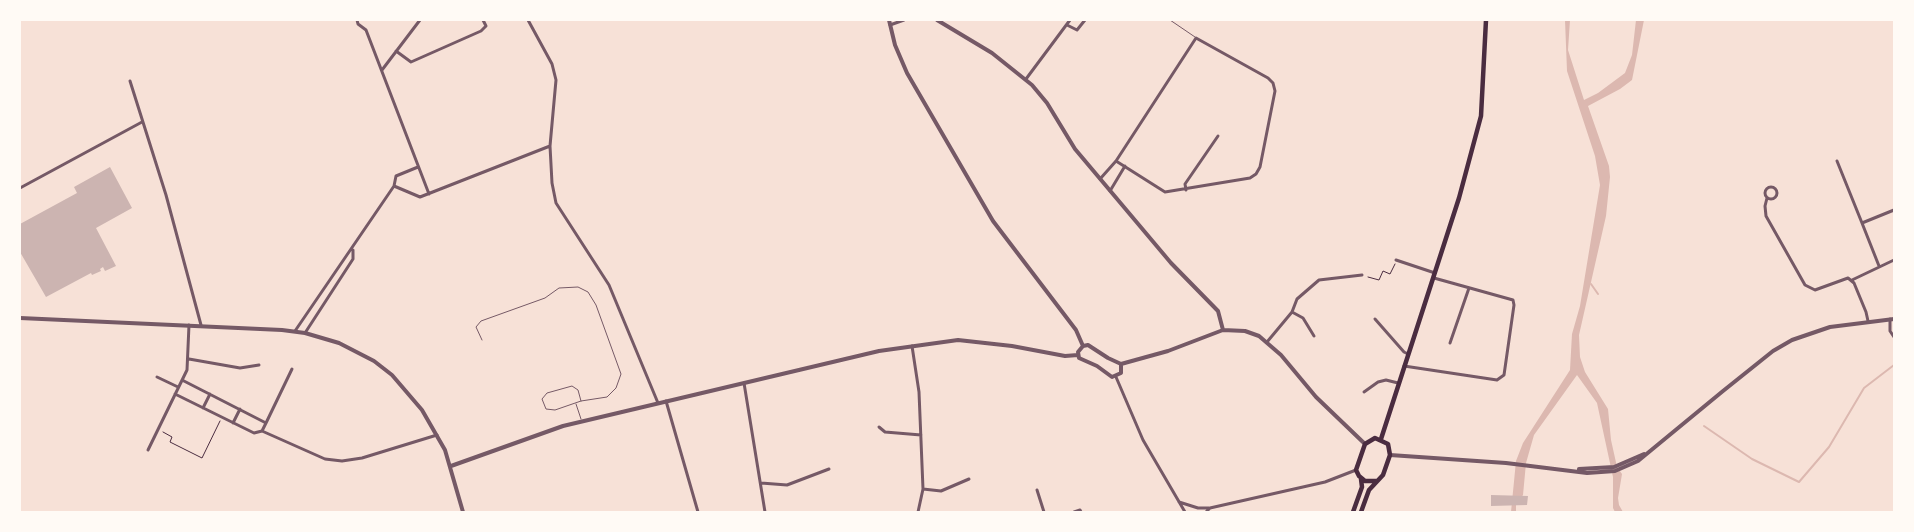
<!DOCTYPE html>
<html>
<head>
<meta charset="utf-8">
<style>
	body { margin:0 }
	#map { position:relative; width:1914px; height:532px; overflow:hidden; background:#f7e1d7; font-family:Quicksand,sans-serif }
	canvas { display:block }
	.frame { position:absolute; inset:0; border:21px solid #fffaf5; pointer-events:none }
</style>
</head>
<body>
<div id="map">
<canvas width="1914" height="532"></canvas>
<div class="frame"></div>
</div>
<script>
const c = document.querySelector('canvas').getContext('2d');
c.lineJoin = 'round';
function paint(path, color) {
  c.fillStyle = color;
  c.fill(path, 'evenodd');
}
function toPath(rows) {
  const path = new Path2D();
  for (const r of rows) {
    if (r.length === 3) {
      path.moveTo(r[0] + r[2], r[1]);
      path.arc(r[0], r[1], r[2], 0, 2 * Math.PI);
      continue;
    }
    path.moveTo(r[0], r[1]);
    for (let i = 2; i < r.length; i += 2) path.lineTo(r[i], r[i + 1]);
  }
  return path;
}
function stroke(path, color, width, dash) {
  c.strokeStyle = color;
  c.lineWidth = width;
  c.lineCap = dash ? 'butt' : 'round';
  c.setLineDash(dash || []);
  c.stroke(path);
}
paint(toPath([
	[1565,20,1570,20,1568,50,1584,100,1598,93,1625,73,1632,55,1636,20,1644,20,1632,80,1620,89,1588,106,1609,166,1610,177,1606,216,1579,335,1580,357,1585,372,1608,409,1611,440,1617,467,1622,474,1618,498,1619,505,1623,512,1615,512,1613,508,1613,477,1597,403,1577,375,1534,435,1526,463,1523,495,1516,505,1516,512,1511,512,1516,461,1523,443,1570,370,1572,334,1580,306,1600,185,1595,156,1567,71]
]), '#dcb8b0');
stroke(toPath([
	[1591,284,1598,294],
	[1704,426,1752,459,1799,482,1829,447,1864,388,1894,365]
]), '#dcb8b0', 2);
paint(toPath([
	[110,167,132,208,96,228,116,266,105,271,103,267,100,269,101,271,92,275,91,273,46,297,20,252,20,224,77,193,74,187],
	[1491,495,1528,496,1527,505,1491,506]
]), '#ccb4b1');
stroke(toPath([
	[1368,277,1379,280,1383,271,1390,274,1395,264],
	[163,432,172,437,170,442,202,458,220,421]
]), '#4a2c40', 1);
stroke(toPath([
	[1170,20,1195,37],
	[482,340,476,327,481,321,545,298,559,288,578,287,588,292,596,305,621,374,616,388,607,397,581,401,555,410,546,409,542,399,547,393,572,386,578,390,581,401],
	[576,404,581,419]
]), '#755966', 1);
stroke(toPath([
	[357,20,358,24,366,30,429,194],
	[528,20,552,64,556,80,550,146,552,183,556,203,609,285,658,403],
	[890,25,904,20],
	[1067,25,1077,30,1085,20],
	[396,51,411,62,481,31,486,26,483,20],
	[382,70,420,20],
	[1026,79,1070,20],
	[130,81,166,195,201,325],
	[1837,161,1862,223],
	[1100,179,1116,161,1196,38,1268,78,1273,83,1275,91,1260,167,1256,174,1250,178,1165,192,1116,161],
	[394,186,420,197,550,146],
	[1771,193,6],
	[20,188,142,122],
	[1186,190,1185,184,1218,136],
	[1110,191,1125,166],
	[1767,198,1765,206,1766,216,1805,285,1815,290,1848,278,1854,283,1866,312,1868,321],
	[1396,260,1435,273],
	[1879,266,1862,223,1894,210],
	[1852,280,1894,260],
	[1292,312,1303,318,1314,336],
	[1375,319,1404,352,1408,354],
	[1890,319,1890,331,1894,337],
	[295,331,394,186,396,176,418,167],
	[305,333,353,259,353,250],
	[1267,342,1292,312,1297,299,1319,280,1362,275],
	[1450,343,1469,288],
	[912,346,919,392,923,489,918,512],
	[189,359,240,368,259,365],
	[1404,366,1497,380,1504,375,1514,305,1513,300,1434,278],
	[157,377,178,387],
	[1116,377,1143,440,1185,512],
	[744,383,765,512],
	[1364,392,1378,382,1386,380,1398,383],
	[175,394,254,433,262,431,266,423,182,380],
	[666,401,698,512],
	[203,408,210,394],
	[233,423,240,409],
	[266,423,292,369],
	[879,427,885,432,921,435],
	[262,431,325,459,342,461,362,458,437,435],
	[148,450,187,370,189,325],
	[761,483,787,485,829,469],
	[923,489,941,491,969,479],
	[1037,490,1044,512],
	[1179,502,1198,508,1209,508],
	[1074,512,1080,510,1081,512],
	[1206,512,1210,508,1325,482,1356,470]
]), '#755966', 3);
stroke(toPath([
	[889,20,895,45,907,73,993,221,1076,330,1083,346],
	[937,20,992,53,1032,85,1047,103,1075,149,1171,263,1218,311,1223,330],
	[20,318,282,330,305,333,339,343,374,361,392,375,422,410,445,450,463,512],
	[1083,346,1078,352,1079,358,1097,366,1112,377,1121,373,1121,364],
	[1083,346,1088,345,1108,358,1121,364],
	[1121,364,1168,351,1223,330,1245,331,1259,336,1281,355,1316,397,1365,444],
	[1390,455,1506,463,1587,473,1615,471,1638,461,1723,391,1773,351,1792,340,1830,327,1894,319],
	[451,466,563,426,879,351,958,340,1012,346,1065,356,1078,355],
	[1579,469,1614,467,1644,454]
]), '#755966', 4);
stroke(toPath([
	[1381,439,1459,198,1481,116,1486,20],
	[1353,512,1362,487,1361,479],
	[1361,512,1369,490,1383,475,1390,455,1388,444,1375,438,1365,444,1356,470,1359,476,1365,481,1377,481]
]), '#4a2c40', 4.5);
</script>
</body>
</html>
